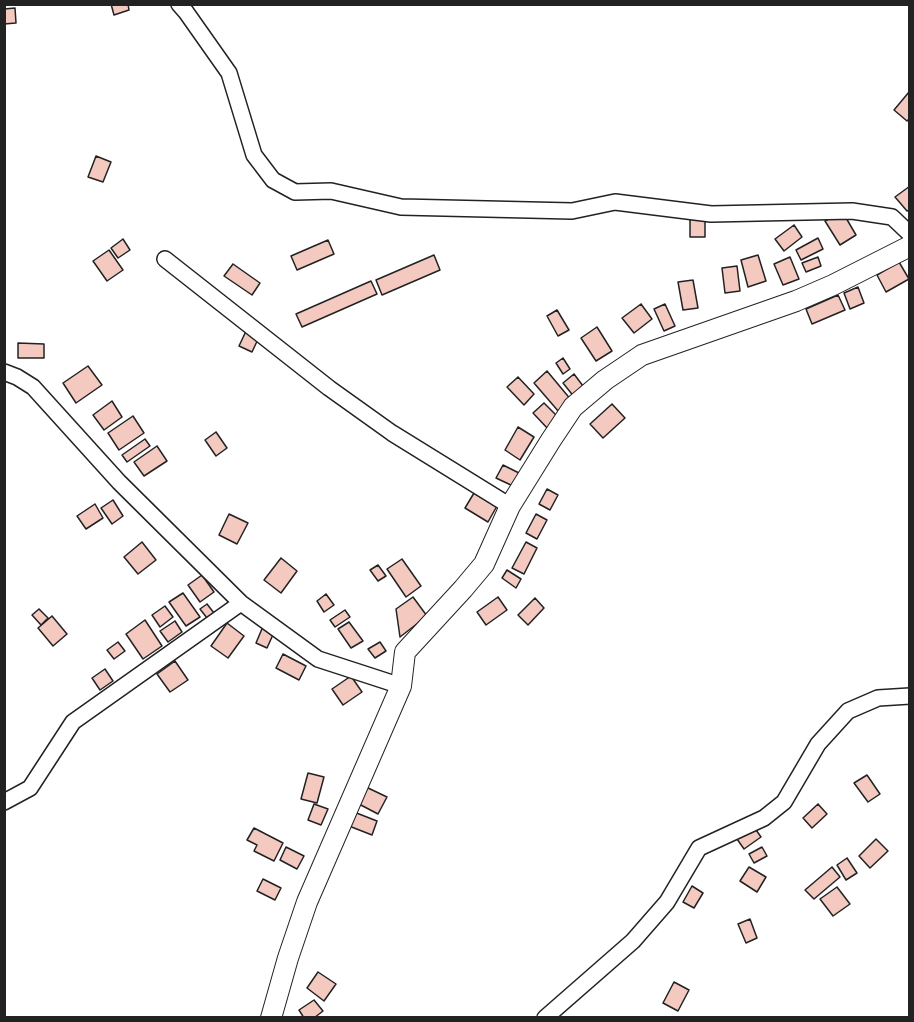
<!DOCTYPE html>
<html>
<head>
<meta charset="utf-8">
<style>
	body { margin:0 }
	#map { position:relative; width:914px; height:1022px; overflow:hidden; background:#fff; font-family:"Varela Round",sans-serif }
	canvas { display:block }
	.frame { position:absolute; inset:0; border:6px solid #222; pointer-events:none }
</style>
</head>
<body>
<div id="map">
<canvas width="914" height="1022"></canvas>
<div class="frame"></div>
</div>
<script>
const c = document.querySelector('canvas').getContext('2d');
c.lineJoin = 'round';
function paint(path, color) {
  c.fillStyle = color;
  c.fill(path, 'evenodd');
}
function toPath(rows) {
  const path = new Path2D();
  for (const r of rows) {
    path.moveTo(r[0], r[1]);
    for (let i = 2; i < r.length; i += 2) path.lineTo(r[i], r[i + 1]);
  }
  return path;
}
function stroke(path, color, width, dash) {
  c.strokeStyle = color;
  c.lineWidth = width;
  c.lineCap = dash ? 'butt' : 'round';
  c.setLineDash(dash || []);
  c.stroke(path);
}
const building = toPath([
	[111,4,128,4,129,10,114,15,111,4],
	[15,8,16,23,4,24,4,9,15,8],
	[909,92,910,118,907,121,894,110,909,92],
	[96,156,111,162,103,182,88,177,96,156],
	[910,186,910,210,907,211,895,197,910,186],
	[842,211,856,235,840,245,825,221,842,211],
	[690,215,705,215,705,237,690,237,690,215],
	[794,225,802,237,784,251,775,239,794,225],
	[818,238,823,249,801,260,796,250,818,238],
	[123,239,130,250,118,258,111,248,123,239],
	[328,240,334,254,297,270,291,256,328,240],
	[109,250,123,270,107,281,93,261,109,250],
	[434,255,440,270,382,295,376,280,434,255],
	[758,255,766,281,748,287,741,260,758,255],
	[790,257,799,279,783,285,774,264,790,257],
	[818,257,821,266,806,272,802,263,818,257],
	[899,262,909,279,886,292,877,275,899,262],
	[233,264,260,283,252,295,224,276,233,264],
	[737,266,740,291,725,293,722,268,737,266],
	[693,280,698,308,683,310,678,282,693,280],
	[371,281,377,294,302,327,296,314,371,281],
	[858,287,864,303,850,309,844,293,858,287],
	[838,295,845,310,812,324,806,309,838,295],
	[641,304,652,319,634,333,622,318,641,304],
	[665,304,675,326,664,331,654,309,665,304],
	[557,310,569,330,558,336,547,316,557,310],
	[597,327,612,351,596,361,581,338,597,327],
	[247,329,260,335,252,352,239,346,247,329],
	[18,343,44,344,44,358,18,358,18,343],
	[563,358,570,369,563,374,556,363,563,358],
	[88,366,102,385,76,403,63,383,88,366],
	[547,371,572,401,559,412,534,383,547,371],
	[574,374,586,390,575,398,563,383,574,374],
	[518,377,534,394,524,405,507,387,518,377],
	[112,401,122,417,104,430,93,415,112,401],
	[544,403,560,419,549,430,533,413,544,403],
	[612,404,625,418,603,438,590,424,612,404],
	[133,416,144,433,119,450,108,433,133,416],
	[518,427,534,437,520,460,505,450,518,427],
	[216,432,227,448,216,456,205,440,216,432],
	[145,439,150,446,127,462,122,455,145,439],
	[157,446,167,461,144,476,134,462,157,446],
	[503,465,519,473,513,486,496,478,503,465],
	[547,489,558,495,550,510,539,504,547,489],
	[474,493,497,506,488,522,465,508,474,493],
	[113,500,123,516,112,524,101,508,113,500],
	[95,504,103,518,86,529,77,516,95,504],
	[229,514,248,523,237,544,219,535,229,514],
	[536,514,547,520,537,539,526,533,536,514],
	[142,542,156,560,138,574,124,557,142,542],
	[526,542,537,548,524,574,512,568,526,542],
	[281,558,297,571,281,593,264,580,281,558],
	[402,559,421,586,406,597,387,569,402,559],
	[378,565,386,576,378,581,370,570,378,565],
	[507,570,521,579,516,588,502,578,507,570],
	[202,575,214,592,200,602,188,585,202,575],
	[183,593,200,617,186,626,169,602,183,593],
	[326,594,334,605,324,612,317,601,326,594],
	[413,597,427,616,400,637,396,609,413,597],
	[498,597,507,610,486,625,477,612,498,597],
	[535,598,544,608,528,625,518,615,535,598],
	[207,604,214,613,207,618,200,609,207,604],
	[165,606,173,617,160,627,152,615,165,606],
	[39,609,48,618,41,625,32,615,39,609],
	[345,610,350,617,335,627,330,620,345,610],
	[52,616,67,634,53,646,38,628,52,616],
	[145,620,162,646,143,659,126,634,145,620],
	[175,621,182,632,168,642,160,631,175,621],
	[349,622,363,641,351,648,338,629,349,622],
	[227,623,244,636,228,658,211,646,227,623],
	[264,624,276,628,267,648,256,643,264,624],
	[118,642,125,651,114,659,107,650,118,642],
	[380,642,386,651,375,658,368,649,380,642],
	[283,654,306,666,299,680,276,668,283,654],
	[175,661,188,680,170,692,157,674,175,661],
	[105,669,113,681,100,690,92,678,105,669],
	[351,676,362,692,343,705,332,689,351,676],
	[308,773,324,777,317,803,301,799,308,773],
	[867,775,880,794,868,802,854,783,867,775],
	[366,787,387,797,378,814,357,803,366,787],
	[314,804,328,809,321,825,308,820,314,804],
	[818,804,827,814,812,828,803,818,818,804],
	[354,812,377,821,372,835,349,826,354,812],
	[754,827,761,837,744,849,737,839,754,827],
	[254,828,283,843,274,861,254,851,257,845,247,840,254,828],
	[876,839,888,851,870,868,859,856,876,839],
	[286,847,304,856,297,869,280,860,286,847],
	[762,847,767,856,754,863,749,854,762,847],
	[847,858,857,873,846,880,837,865,847,858],
	[749,867,766,877,757,892,740,881,749,867],
	[832,867,840,877,814,899,805,890,832,867],
	[263,879,281,888,275,900,257,891,263,879],
	[692,886,703,893,694,908,683,902,692,886],
	[837,887,850,904,833,916,820,899,837,887],
	[750,919,757,938,746,943,738,924,750,919],
	[318,972,336,984,324,1001,307,988,318,972],
	[674,982,689,990,678,1011,663,1003,674,982],
	[314,1000,323,1011,314,1018,304,1018,299,1010,314,1000]
]);
paint(building, '#f3c9c0');
stroke(building, '#222', 1.5);
const minor = toPath([
	[179,4,186,12,229,73,254,155,273,180,295,192,331,191,401,207,572,211,615,202,711,214,852,211,892,217,910,234],
	[165,259,329,388,392,433,510,506],
	[4,372,17,377,33,387,119,482,241,603,318,659,401,686],
	[4,802,30,788,73,722,241,603],
	[545,1018,633,941,667,902,699,848,764,818,784,802,818,744,848,711,878,698,910,696]
]);
const major = toPath([
	[271,1018,288,958,307,902,401,686,405,652,463,589,484,564,510,506,551,440,573,407,605,380,642,355,796,301,833,285,910,246]
]);
stroke(minor, '#222', 18);
stroke(major, '#222', 22);
stroke(minor, '#fff', 15);
stroke(major, '#fff', 20);
</script>
</body>
</html>
